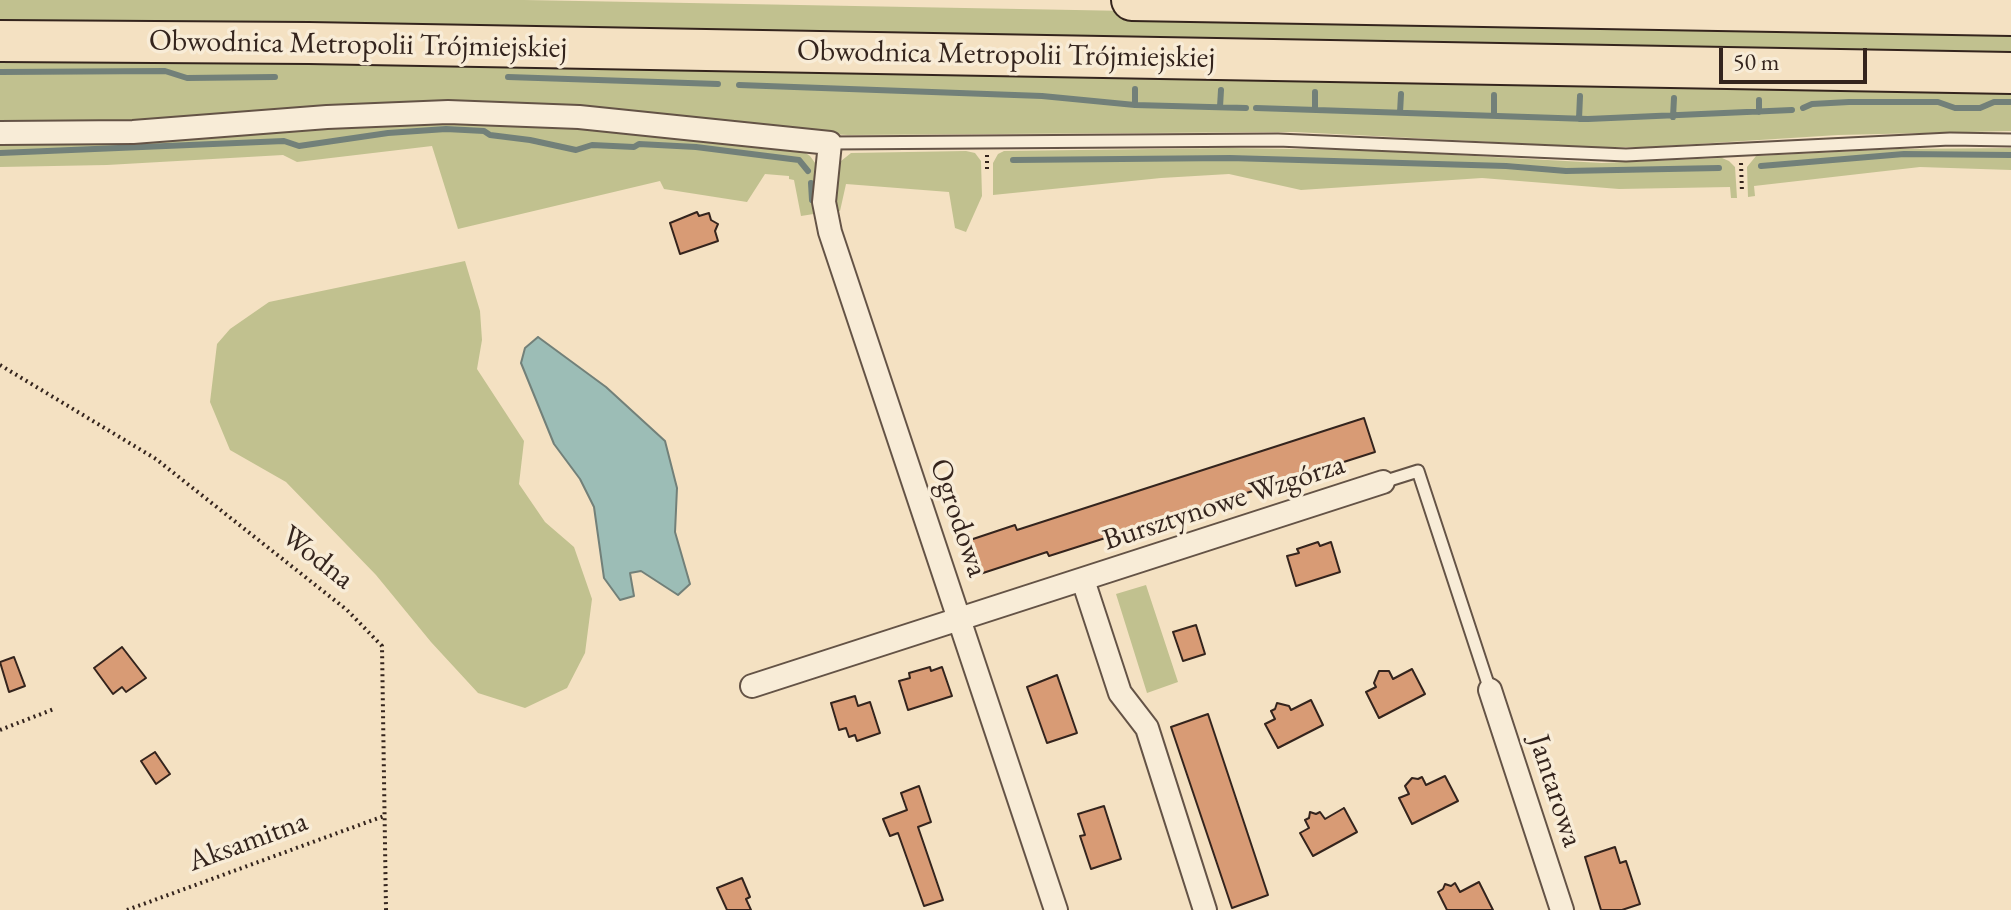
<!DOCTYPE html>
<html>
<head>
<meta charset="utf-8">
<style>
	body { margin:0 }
	#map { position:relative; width:2011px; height:910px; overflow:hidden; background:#f4e1c2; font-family:"EB Garamond",serif }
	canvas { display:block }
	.scale { position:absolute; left:1719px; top:48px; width:148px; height:36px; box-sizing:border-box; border:4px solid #34241d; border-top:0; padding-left:10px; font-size:24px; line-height:28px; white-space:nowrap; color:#34241d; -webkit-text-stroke:6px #f8ecd7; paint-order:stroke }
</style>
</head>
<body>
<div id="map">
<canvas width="2011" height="910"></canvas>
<div class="scale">50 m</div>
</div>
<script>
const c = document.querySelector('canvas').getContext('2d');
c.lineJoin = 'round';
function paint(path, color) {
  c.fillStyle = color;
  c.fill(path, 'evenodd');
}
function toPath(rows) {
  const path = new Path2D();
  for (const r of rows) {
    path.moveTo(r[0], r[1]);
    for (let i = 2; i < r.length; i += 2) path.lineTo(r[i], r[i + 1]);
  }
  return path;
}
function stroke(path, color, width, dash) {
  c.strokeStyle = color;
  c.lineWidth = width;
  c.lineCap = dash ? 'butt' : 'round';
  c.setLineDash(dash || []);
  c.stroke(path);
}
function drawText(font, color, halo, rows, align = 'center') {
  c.font = font + ' "EB Garamond",serif';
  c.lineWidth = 7;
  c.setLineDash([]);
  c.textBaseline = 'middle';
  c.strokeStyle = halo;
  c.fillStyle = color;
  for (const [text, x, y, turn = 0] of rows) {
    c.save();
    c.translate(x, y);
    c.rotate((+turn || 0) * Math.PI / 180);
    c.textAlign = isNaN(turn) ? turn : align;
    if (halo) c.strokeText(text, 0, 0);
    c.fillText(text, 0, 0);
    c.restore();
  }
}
paint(toPath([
	[0,0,524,0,2011,27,2011,60,0,28],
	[0,57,2011,90,2011,131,1838,135,1649,147,1592,147,1294,132,848,135,790,132,643,114,0,125],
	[376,122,524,122,801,150,810,156,818,167,820,213,801,216,794,180,789,179,789,176,765,174,747,202,664,189,660,181,458,229,432,146,297,162,283,155,107,165,0,167,0,141],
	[1230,148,1365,150,1602,163,1722,158,1729,161,1735,167,1737,198,1731,198,1730,187,1619,189,1482,178,1301,190,1229,174,1161,178,993,195,993,163,998,154,1004,151],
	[2011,148,2011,170,1920,167,1754,186,1755,196,1748,197,1747,167,1756,156,1897,149],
	[966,151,975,153,981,161,982,196,966,232,955,228,949,192,846,184,840,211,830,212,836,165,851,153],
	[465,261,480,311,482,340,477,369,524,441,519,484,545,522,574,547,592,599,585,653,567,688,525,708,478,693,431,642,376,575,286,482,230,450,210,402,217,344,230,329,269,302],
	[1146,585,1178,682,1147,693,1116,594]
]), '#c1c18f');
const water = toPath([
	[538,337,606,387,665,441,677,488,675,532,690,584,678,595,641,571,630,573,634,596,620,600,604,578,594,507,580,479,554,444,521,363,525,348,538,337]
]);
paint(water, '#9cbdb6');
stroke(water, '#728079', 2);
stroke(toPath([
	[0,72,165,71,187,78,275,77],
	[508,77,718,84],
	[739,85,1042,96,1135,105,1246,108],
	[1135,105,1135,89],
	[1220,107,1221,90],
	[1256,108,1588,119,1792,110],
	[1803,108,1812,104,1849,102,1938,102,1955,108,1980,108,1994,102,2011,102],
	[1315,110,1315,92],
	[1759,112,1759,100],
	[1400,113,1401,94],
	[1494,116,1494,95],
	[1673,117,1674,98],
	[1579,119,1580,96],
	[0,153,284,141,299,146,388,133,446,129,484,131,490,135,530,140,576,150,592,145,634,147,639,144,696,147,799,160,808,171],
	[1013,160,1230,158,1506,166,1566,171,1719,168],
	[1761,166,1904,154,2011,155],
	[811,183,812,200]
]), '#728079', 6);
const building = toPath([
	[697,212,699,216,709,213,711,220,718,224,715,231,718,241,680,254,670,223,697,212],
	[1364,418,1375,452,1049,556,1047,552,980,574,970,540,1015,525,1017,530,1364,418],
	[1318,542,1320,546,1331,542,1340,572,1296,586,1287,556,1299,553,1297,549,1318,542],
	[1196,625,1205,654,1183,661,1173,632,1196,625],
	[122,647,146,678,126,692,122,687,113,694,94,668,122,647],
	[14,657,25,686,9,692,0,662,14,657],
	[930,667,931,671,942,667,952,696,908,710,899,681,910,678,909,673,930,667],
	[1412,669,1425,694,1379,718,1366,692,1376,687,1374,683,1379,671,1389,671,1393,679,1412,669],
	[1057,675,1077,733,1047,743,1027,687,1057,675],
	[855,696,858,706,870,702,880,733,857,741,855,735,849,737,846,728,839,730,831,703,855,696],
	[1311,700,1323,725,1278,748,1265,724,1275,719,1271,711,1275,709,1277,703,1289,706,1291,710,1311,700],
	[1208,714,1268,895,1232,908,1171,727,1208,714],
	[155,752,170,774,156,784,141,761,155,752],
	[1445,776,1458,801,1412,824,1399,798,1409,794,1405,786,1412,778,1418,779,1422,777,1426,785,1445,776],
	[919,786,931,822,918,827,943,900,924,906,898,833,890,836,883,819,907,810,901,793,919,786],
	[1104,806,1121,859,1091,869,1080,836,1085,835,1078,814,1104,806],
	[1344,808,1357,832,1313,856,1300,833,1309,828,1305,820,1309,818,1310,812,1316,814,1320,812,1325,819,1344,808],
	[1615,847,1620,863,1626,861,1640,904,1622,910,1601,910,1585,857,1615,847],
	[742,878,750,897,746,899,751,910,727,910,717,888,742,878],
	[1479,882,1493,910,1447,910,1438,892,1443,889,1445,884,1451,886,1455,883,1460,892,1479,882]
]);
paint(building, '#d89b75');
stroke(building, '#34241d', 2);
const service = toPath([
	[830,143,1278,140,1626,155,1950,139,2011,140],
	[1383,482,1418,471,1490,690]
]);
const minor = toPath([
	[0,133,133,132,327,117,448,112,579,117,830,143,824,202,830,232,1056,910],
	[1083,580,1120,693,1147,728,1205,910],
	[752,686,1383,482],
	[1490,690,1562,910]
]);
const motorway = toPath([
	[1132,0,2011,15],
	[0,41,309,43,2011,73]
]);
stroke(service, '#645346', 15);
stroke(minor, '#645346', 26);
stroke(motorway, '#34241d', 44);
stroke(toPath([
	[987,155,987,172],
	[1741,163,1742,192],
	[0,365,156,459,347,610,382,646,386,910],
	[0,730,54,709],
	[127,910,384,816]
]), '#34241d', 4, [2, 4]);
stroke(service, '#f8ecd7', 11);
stroke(minor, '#f8ecd7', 22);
stroke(motorway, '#f4e1c2', 40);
drawText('30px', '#34241d', '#f8ecd7', [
	["Obwodnica Metropolii Trójmiejskiej",358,45,1],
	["Obwodnica Metropolii Trójmiejskiej",1006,55,1],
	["Bursztynowe Wzgórza",1224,503,-18],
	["Ogrodowa",958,518,71],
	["Wodna",317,558,38],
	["Jantarowa",1555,791,72],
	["Aksamitna",248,842,-20]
]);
</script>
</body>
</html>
